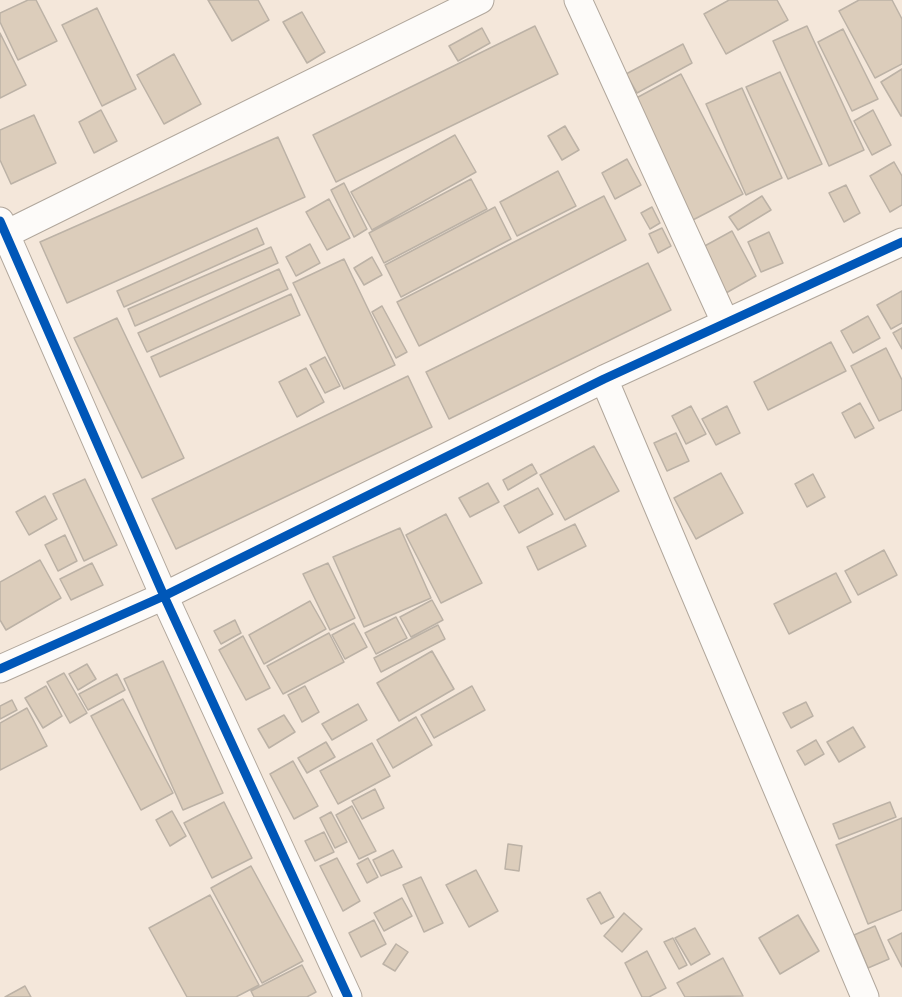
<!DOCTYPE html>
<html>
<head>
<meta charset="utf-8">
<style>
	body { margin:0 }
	canvas { display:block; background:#f4e7da }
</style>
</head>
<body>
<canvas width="902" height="997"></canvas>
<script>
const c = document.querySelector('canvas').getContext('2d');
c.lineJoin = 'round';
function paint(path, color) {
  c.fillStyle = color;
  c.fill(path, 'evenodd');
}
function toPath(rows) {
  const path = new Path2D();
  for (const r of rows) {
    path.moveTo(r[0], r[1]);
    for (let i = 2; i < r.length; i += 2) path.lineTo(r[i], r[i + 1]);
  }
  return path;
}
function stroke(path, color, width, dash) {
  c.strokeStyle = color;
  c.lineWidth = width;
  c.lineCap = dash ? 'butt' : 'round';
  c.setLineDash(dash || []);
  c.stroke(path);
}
const building = toPath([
	[28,0,36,0,57,41,18,60,0,22,0,13,28,0],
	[208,0,258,0,269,20,232,41,208,0],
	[729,0,777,0,788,20,726,54,704,14,729,0],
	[859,0,892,0,902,19,902,64,875,78,839,11,859,0],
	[97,8,136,89,102,106,62,25,97,8],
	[302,12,325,52,307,63,283,22,302,12],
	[535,26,558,74,336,182,313,135,535,26],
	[807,26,864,150,829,166,773,41,807,26],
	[482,28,490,43,458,61,449,46,482,28],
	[843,29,878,99,852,111,818,42,843,29],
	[0,33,26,85,0,98,0,33],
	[683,44,692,63,637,93,626,74,683,44],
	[174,54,201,104,164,124,137,75,174,54],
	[902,69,902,116,901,116,881,82,902,69],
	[780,72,822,164,788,179,746,87,780,72],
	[681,74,743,194,689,222,627,103,681,74],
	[742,88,782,178,746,195,706,104,742,88],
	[101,110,117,141,94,153,79,122,101,110],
	[873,110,891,145,872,155,854,121,873,110],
	[34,115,56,163,11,184,0,160,0,130,34,115],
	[565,126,579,150,562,160,548,136,565,126],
	[455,135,476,172,372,230,351,192,455,135],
	[278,137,305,197,67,303,40,242,278,137],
	[627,159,641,185,615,199,602,173,627,159],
	[894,162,902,176,902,205,890,212,870,176,894,162],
	[558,171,576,206,517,236,500,202,558,171],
	[471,179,487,209,384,263,369,233,471,179],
	[344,183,367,229,354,237,331,190,344,183],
	[846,185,860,213,844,222,829,193,846,185],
	[604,196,626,240,419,346,397,302,604,196],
	[762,196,771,210,738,230,729,217,762,196],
	[329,199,350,238,327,250,306,212,329,199],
	[495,207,511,239,401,297,385,265,495,207],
	[652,207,660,223,650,229,641,213,652,207],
	[257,228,264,244,124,307,117,291,257,228],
	[662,228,671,246,658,253,649,234,662,228],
	[732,231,756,276,726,293,701,248,732,231],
	[769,232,783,263,761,272,748,242,769,232],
	[310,244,320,263,296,276,286,257,310,244],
	[271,247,278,263,135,326,128,309,271,247],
	[372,257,382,275,364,285,354,268,372,257],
	[344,259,395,365,344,389,293,283,344,259],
	[648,263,671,310,449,419,426,372,648,263],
	[279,269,288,289,147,352,138,333,279,269],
	[902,291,902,323,891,329,877,305,902,291],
	[291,294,300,315,160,377,151,357,291,294],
	[382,306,407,352,396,358,372,312,382,306],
	[868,316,880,338,853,353,841,331,868,316],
	[117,318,184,458,142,478,74,338,117,318],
	[902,328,902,349,893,333,902,328],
	[831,342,846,371,768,410,754,382,831,342],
	[886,348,902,380,902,410,879,421,851,366,886,348],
	[325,357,340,386,325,393,310,365,325,357],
	[306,368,324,402,297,417,279,382,306,368],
	[408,376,432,427,176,549,152,499,408,376],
	[860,403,874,428,855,438,842,413,860,403],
	[691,406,706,434,686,444,672,416,691,406],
	[727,406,740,433,716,445,702,419,727,406],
	[676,433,689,461,667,471,654,443,676,433],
	[594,446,619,491,565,520,540,475,594,446],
	[532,464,537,473,508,490,503,480,532,464],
	[721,473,743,513,696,539,674,498,721,473],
	[813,474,825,497,807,507,795,484,813,474],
	[85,479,117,545,84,561,53,494,85,479],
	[488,483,499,502,470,517,459,498,488,483],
	[538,488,553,514,519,533,504,506,538,488],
	[45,496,57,519,29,535,16,512,45,496],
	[446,514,482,583,441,603,406,535,446,514],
	[575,524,586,546,538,570,527,547,575,524],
	[400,528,431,598,364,627,333,557,400,528],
	[65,535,77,561,58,571,45,545,65,535],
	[884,550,897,575,858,595,845,571,884,550],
	[40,560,61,598,6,630,0,620,0,582,40,560],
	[92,563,103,585,71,600,60,579,92,563],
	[328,563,355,618,330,630,303,574,328,563],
	[836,573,851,602,789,634,774,604,836,573],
	[432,600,443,620,411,637,400,617,432,600],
	[310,601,326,629,264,664,249,635,310,601],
	[396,617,407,638,376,654,365,633,396,617],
	[235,620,241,633,221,644,214,631,235,620],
	[354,623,367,647,345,659,332,635,354,623],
	[438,625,445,639,381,672,374,658,438,625],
	[329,633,344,662,283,694,267,666,329,633],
	[243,636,270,688,246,700,219,650,243,636],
	[432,651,454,689,399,721,377,683,432,651],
	[163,661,223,793,183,810,124,679,163,661],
	[87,664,96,679,78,690,69,674,87,664],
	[64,673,87,713,70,723,47,682,64,673],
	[117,674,125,690,88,710,79,694,117,674],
	[46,686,62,716,43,728,25,698,46,686],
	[305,686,319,712,302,722,288,695,305,686],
	[472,686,485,710,434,738,421,715,472,686],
	[123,699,173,793,141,810,91,716,123,699],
	[12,700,17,710,0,719,0,706,12,700],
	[806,702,813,716,791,728,783,713,806,702],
	[358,704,367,720,332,740,322,724,358,704],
	[27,708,47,746,0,770,0,723,27,708],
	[284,715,295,732,269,748,258,729,284,715],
	[416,717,432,745,393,768,377,740,416,717],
	[853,727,865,747,839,762,827,742,853,727],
	[816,740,824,754,805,765,797,751,816,740],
	[326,742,335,757,307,773,298,758,326,742],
	[372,743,390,776,338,804,320,771,372,743],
	[293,761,318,806,294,819,270,774,293,761],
	[375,789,384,808,362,819,352,801,375,789],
	[224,802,252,858,212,878,184,823,224,802],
	[890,802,896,817,839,839,833,824,890,802],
	[352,806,376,851,359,859,336,815,352,806],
	[172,811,186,836,170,846,156,820,172,811],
	[331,812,347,842,335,848,320,818,331,812],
	[902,818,902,910,868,924,836,845,902,818],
	[324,832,334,852,315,861,305,841,324,832],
	[508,844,522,846,519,871,505,869,508,844],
	[393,850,402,867,381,876,373,860,393,850],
	[337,858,360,901,343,911,320,866,337,858],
	[368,858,378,877,367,883,357,864,368,858],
	[251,866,303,961,262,983,211,888,251,866],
	[476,870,498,911,469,927,446,885,476,870],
	[421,877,443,923,424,932,403,885,421,877],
	[600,892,614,917,601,924,587,899,600,892],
	[210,895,259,985,236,997,187,997,149,928,210,895],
	[402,898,412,916,384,931,374,913,402,898],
	[624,913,642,929,622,952,604,936,624,913],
	[798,915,819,951,780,974,759,938,798,915],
	[374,920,386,944,361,957,349,933,374,920],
	[875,926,889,959,868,968,854,935,875,926],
	[695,928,710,954,691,965,675,938,695,928],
	[902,933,902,967,888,940,902,933],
	[673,938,687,965,679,969,664,942,673,938],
	[396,944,408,952,395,971,383,964,396,944],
	[647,951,666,988,649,997,642,997,625,963,647,951],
	[723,958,743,996,685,997,677,983,723,958],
	[302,965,316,992,307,997,254,997,251,991,302,965],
	[25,986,31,997,5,997,25,986]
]);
paint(building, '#dccdbb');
stroke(building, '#bcb2a6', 1.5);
const minor = toPath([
	[578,0,725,322],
	[0,221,164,596,348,997],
	[0,237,480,0],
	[604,379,865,997],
	[0,669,164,596,604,379,902,242]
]);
stroke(minor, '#b1a79c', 29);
stroke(minor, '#fdfbf9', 27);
stroke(toPath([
	[0,221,164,596,348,997],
	[0,669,164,596,604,379,902,242]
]), '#0057b8', 9);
</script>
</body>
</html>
